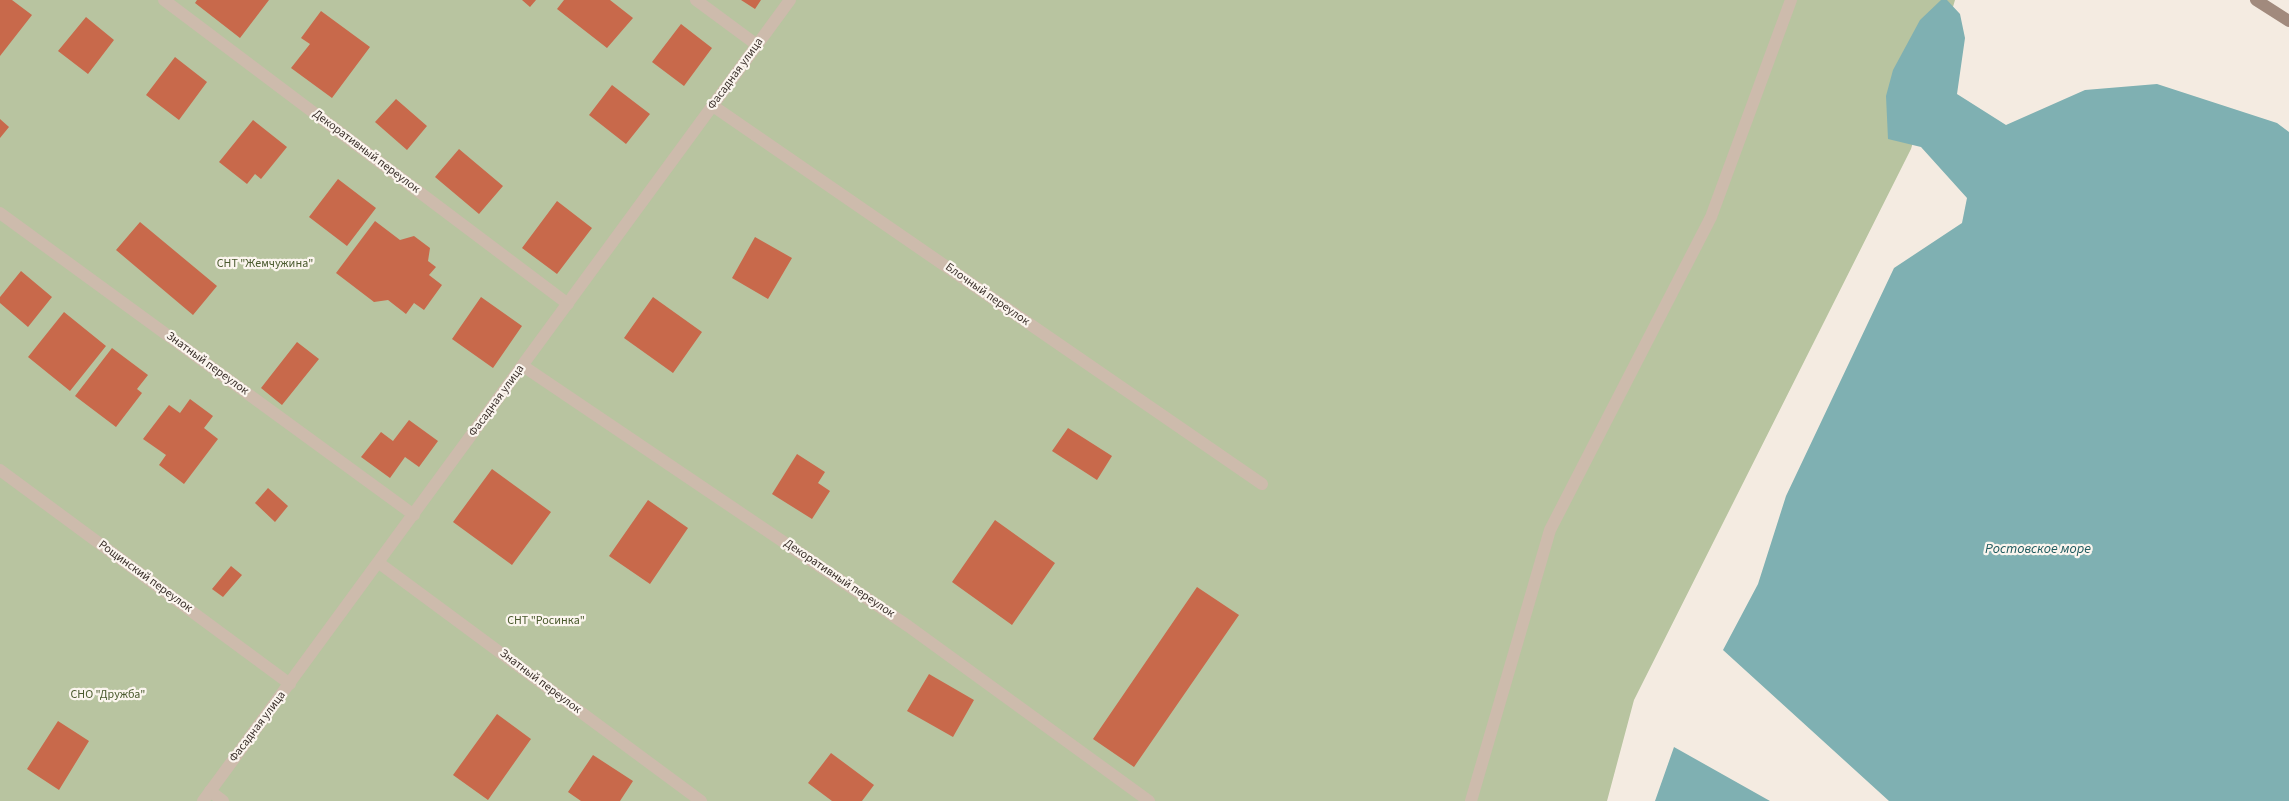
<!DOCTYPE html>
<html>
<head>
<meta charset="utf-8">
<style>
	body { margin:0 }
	canvas { display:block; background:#f4ebe1 }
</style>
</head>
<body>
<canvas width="2289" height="801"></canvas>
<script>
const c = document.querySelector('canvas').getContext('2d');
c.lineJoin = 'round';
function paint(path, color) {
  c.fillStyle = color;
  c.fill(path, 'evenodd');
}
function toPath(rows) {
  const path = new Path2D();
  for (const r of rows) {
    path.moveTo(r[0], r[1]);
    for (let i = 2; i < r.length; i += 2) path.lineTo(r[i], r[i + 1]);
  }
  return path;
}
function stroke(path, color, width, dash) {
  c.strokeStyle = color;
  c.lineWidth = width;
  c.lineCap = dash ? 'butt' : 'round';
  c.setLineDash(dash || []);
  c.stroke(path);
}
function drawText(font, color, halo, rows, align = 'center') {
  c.font = font + ' "Source Sans 3",sans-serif';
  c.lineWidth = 4.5;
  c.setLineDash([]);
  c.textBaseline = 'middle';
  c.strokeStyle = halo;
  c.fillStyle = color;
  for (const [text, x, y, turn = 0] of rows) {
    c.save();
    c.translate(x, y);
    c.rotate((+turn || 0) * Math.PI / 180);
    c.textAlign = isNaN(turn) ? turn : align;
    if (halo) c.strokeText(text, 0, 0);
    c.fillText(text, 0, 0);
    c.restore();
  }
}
paint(toPath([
	[0,0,1955,0,1911,149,1634,700,1607,801,0,801]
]), '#b8c4a0');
paint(toPath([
	[1941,0,1947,0,1960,14,1965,38,1957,94,2006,125,2085,90,2157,84,2277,123,2289,132,2289,801,1889,801,1723,650,1758,584,1786,496,1894,268,1962,223,1967,198,1921,147,1888,139,1886,96,1893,70,1920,20],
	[1674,747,1770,801,1655,801]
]), '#7fb0b2');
paint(toPath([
	[0,0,12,0,32,15,0,56],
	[197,0,269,0,240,38,195,3],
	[522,0,536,0,530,7],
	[564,0,610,0,633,18,607,48,557,9],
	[741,0,761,0,755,9],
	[321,11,370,47,332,98,291,68,310,44,301,38],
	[86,17,114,40,88,74,58,51],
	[681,24,712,48,684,86,652,62],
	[175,57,207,82,179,120,146,95],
	[612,85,650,114,626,144,589,115],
	[396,99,427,126,407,150,375,122],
	[0,119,9,127,0,138],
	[253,120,287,147,261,179,255,174,247,184,219,162],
	[459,149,503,186,479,214,435,177],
	[338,179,376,208,347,246,309,217],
	[557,201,592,228,557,274,522,248],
	[375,221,400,240,414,236,430,248,428,261,436,267,429,275,442,285,424,310,414,303,406,314,388,300,374,302,336,273],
	[140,222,217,286,193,315,116,250],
	[755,237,792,258,768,299,732,278],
	[21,271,52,297,28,327,0,303,0,297],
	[481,297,522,326,493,368,452,339],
	[653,297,702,332,673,373,624,338],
	[64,312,106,346,70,391,28,357],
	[297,342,319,359,282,405,261,388],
	[112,348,148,375,137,389,142,393,116,427,75,396],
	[190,399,213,416,204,428,218,439,184,484,159,465,166,455,143,439,169,405,180,413],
	[409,420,438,441,419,467,405,457,390,478,361,457,381,432,393,441],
	[1068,428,1112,456,1097,480,1052,451],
	[797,454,825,472,818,483,830,491,812,519,772,494],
	[492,469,551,512,512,565,453,522],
	[268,488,288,506,275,522,255,503],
	[648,500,688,528,650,584,609,556],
	[995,520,1055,563,1012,625,952,582],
	[231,566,242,575,223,597,212,589],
	[1197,587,1239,615,1134,767,1093,739],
	[929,674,974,700,953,737,907,711],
	[497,714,531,739,488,800,453,775],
	[58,721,89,741,59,790,27,769],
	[831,753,874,785,862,801,832,801,808,783],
	[593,755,633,781,620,801,581,801,568,792]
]), '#c8694b');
stroke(toPath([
	[164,0,568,304],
	[696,0,757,45],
	[713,106,1262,484],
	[0,213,414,515],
	[523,366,908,626,1149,801],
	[0,470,290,684],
	[379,563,701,801],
	[210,791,223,801],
	[1471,801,1550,530,1711,217,1791,0]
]), '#cdbbac', 12);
stroke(toPath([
	[203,801,790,0]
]), '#cdbbac', 12);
stroke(toPath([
	[2256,0,2289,21]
]), '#a18a7d', 12);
drawText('12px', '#3b302b', '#fbf5ee', [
	["Фасадная улица",736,74,-54],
	["Декоративный переулок",366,152,37],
	["Блочный переулок",987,295,35],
	["Знатный переулок",207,364,36],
	["Фасадная улица",497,401,-54],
	["Рощинский переулок",145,577,36],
	["Декоративный переулок",839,579,34],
	["Знатный переулок",540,682,37],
	["Фасадная улица",258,727,-53]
]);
drawText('12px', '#4a5a2e', '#fbf5ee', [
	["СНТ \"Жемчужина\"",265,264],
	["СНТ \"Росинка\"",546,621],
	["СНО \"Дружба\"",108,695]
]);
drawText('italic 14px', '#1f5a5e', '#fbf5ee', [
	["Ростовское море",2038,550]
]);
</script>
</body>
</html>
